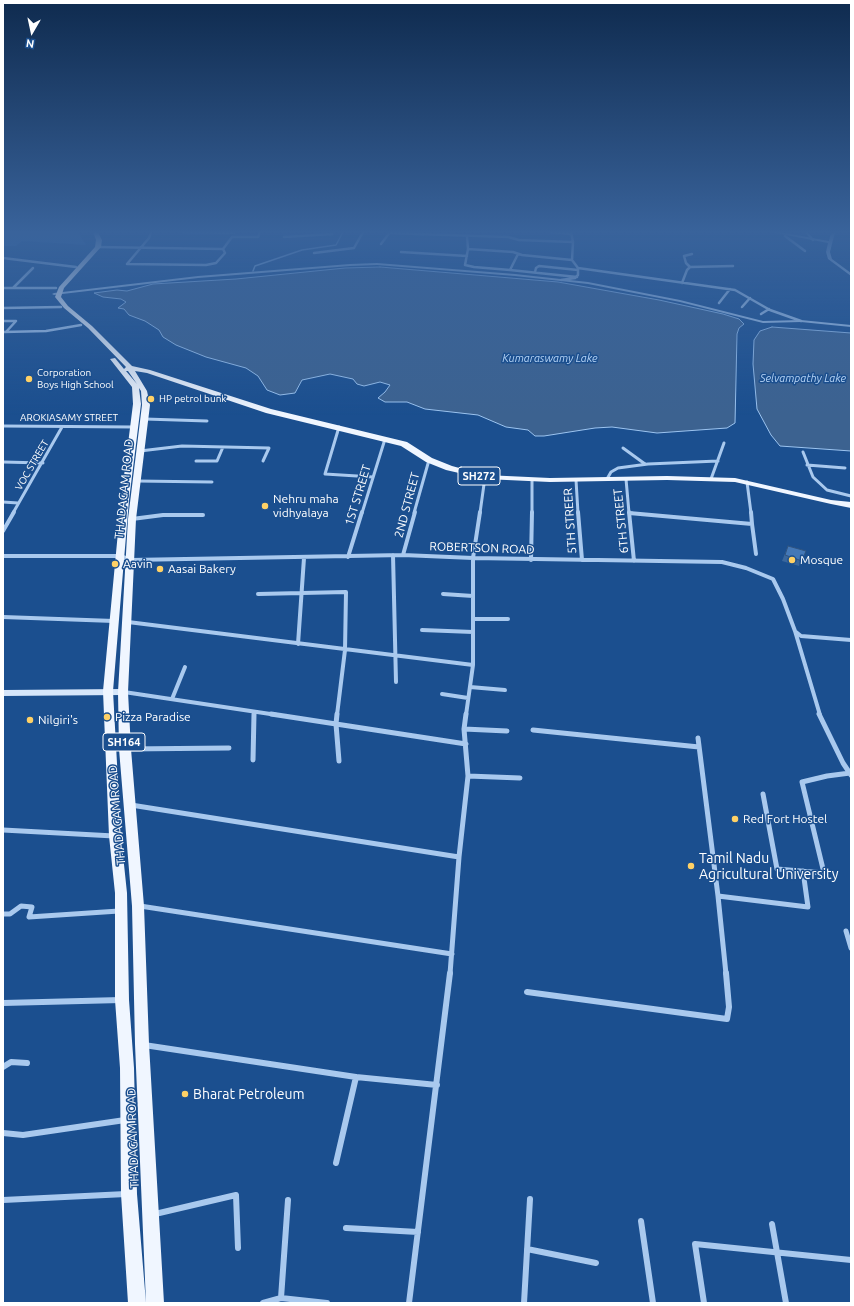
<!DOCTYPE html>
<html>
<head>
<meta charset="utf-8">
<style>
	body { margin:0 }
	#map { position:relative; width:854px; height:1306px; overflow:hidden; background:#1b4f8f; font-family:Ubuntu,sans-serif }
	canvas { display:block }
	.frame { position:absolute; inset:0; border:4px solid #fff; pointer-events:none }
	.north { position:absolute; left:12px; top:12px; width:40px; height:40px; -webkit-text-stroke:3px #1b4f8f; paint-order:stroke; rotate:189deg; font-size:11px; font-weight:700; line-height:16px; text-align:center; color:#fff }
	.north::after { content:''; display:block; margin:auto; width:14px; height:18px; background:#fff; clip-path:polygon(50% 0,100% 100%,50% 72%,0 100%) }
</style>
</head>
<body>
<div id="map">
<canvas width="854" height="1306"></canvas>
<div class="frame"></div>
<div class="north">N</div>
</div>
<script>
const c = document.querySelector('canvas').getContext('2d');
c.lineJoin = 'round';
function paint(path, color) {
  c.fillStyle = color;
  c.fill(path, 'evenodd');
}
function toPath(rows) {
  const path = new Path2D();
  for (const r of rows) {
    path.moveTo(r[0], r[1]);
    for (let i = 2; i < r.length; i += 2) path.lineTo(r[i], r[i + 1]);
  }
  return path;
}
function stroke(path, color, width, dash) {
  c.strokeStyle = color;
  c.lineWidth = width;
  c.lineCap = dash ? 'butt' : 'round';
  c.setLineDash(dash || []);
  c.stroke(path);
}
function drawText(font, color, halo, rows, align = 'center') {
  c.font = font + ' Ubuntu,sans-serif';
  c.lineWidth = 3;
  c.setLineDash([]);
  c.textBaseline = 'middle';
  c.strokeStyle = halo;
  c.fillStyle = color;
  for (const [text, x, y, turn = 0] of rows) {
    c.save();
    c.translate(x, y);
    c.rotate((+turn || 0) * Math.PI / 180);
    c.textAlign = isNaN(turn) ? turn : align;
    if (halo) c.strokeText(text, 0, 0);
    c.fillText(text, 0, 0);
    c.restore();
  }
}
paint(toPath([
	[3,232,78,232,86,245,22,241,16,246,3,246]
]), '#2e69ad');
const water = toPath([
	[380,267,558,282,659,300,723,314,739,319,744,324,739,328,737,334,735,423,727,428,657,433,612,427,595,428,544,436,535,436,528,430,506,427,478,415,425,409,407,402,385,402,378,398,385,392,390,385,380,382,364,386,357,384,353,379,330,374,302,380,295,393,280,395,267,390,258,376,246,368,206,357,176,345,163,337,159,330,145,321,129,315,124,309,118,308,126,302,121,299,103,297,94,293,117,290,127,291,153,284,236,279,345,268,380,267],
	[772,327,851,333,851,451,780,446,771,435,757,409,753,364,754,340,760,331,772,327]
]);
paint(water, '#3c6290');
stroke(water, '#9cc4f0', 1);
stroke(toPath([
	[253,271,255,266,302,250,336,245,343,232]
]), '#9cc4f0', 1.5);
stroke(toPath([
	[183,232,234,233],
	[550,232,571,234],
	[806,232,813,240],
	[390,233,508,237,519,240,573,242],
	[467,236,468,249,513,252,522,255,572,260],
	[785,236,805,251],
	[284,237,332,234],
	[381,244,390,232],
	[98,247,223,249],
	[468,249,465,265,474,267,510,270,518,254],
	[401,252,467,256],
	[314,253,354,248,363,232],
	[3,258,76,267],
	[127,264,206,265,216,263,225,253,223,249,232,237,258,237,260,232],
	[127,264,149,238,151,232],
	[690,267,686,263,684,256,692,254],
	[578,268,735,290,770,310,801,321],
	[510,270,577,277],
	[535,272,536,268,539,266,578,270],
	[561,280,575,278,578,275,578,268,572,260,573,242,571,232],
	[682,283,687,270,690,267,733,266],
	[3,288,56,288],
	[13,288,33,268],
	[719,303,730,289],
	[742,307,750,298],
	[3,308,61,307],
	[761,314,769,309],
	[3,321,16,321,6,332],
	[3,332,46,331,81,325]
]), '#a9c9ee', 2.5);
stroke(toPath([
	[145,419,207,421],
	[3,426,134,427],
	[339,427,325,474,373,477],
	[623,448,645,464],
	[140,451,182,446,269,448,263,461],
	[803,452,813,477,827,490,851,496],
	[196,461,217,461,223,447],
	[3,462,43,463],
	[807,465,845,468],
	[607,479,611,472,618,468,648,464,718,461],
	[626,479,629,513],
	[711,479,724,443],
	[576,480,578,513],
	[137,481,212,482],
	[747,482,751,513],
	[3,502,18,503],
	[13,513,62,427],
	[362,513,385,439],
	[414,513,429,460],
	[480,513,485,477],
	[532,513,532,480],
	[629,513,632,513]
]), '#a9c9ee', 3);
stroke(toPath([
	[578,512,582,560],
	[629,512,634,561],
	[629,513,752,524,751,512],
	[132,519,163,515,203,515],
	[752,524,756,554],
	[3,531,14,512],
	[393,555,396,682],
	[403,555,415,512],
	[3,556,120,556,131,560,403,555,473,558,722,562,746,568,773,579,783,599,795,631,820,715],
	[348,557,362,512],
	[531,560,532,512],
	[258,594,346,592,345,650,337,715],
	[443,594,473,596],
	[3,617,114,621],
	[473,619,508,619],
	[128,622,473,665],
	[422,630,473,632],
	[796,632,801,636,851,640],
	[298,644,304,558],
	[470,687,505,690],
	[124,692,277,715],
	[442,694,468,698],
	[172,699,185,667],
	[254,715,254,712],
	[466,715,473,665,473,558,480,512]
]), '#a9c9ee', 4);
stroke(toPath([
	[271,714,466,744],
	[337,714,336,724,339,761],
	[819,714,843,763,851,775],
	[464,729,507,731],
	[533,730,699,747],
	[698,738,718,896,726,974],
	[127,749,229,748],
	[253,760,254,714],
	[468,776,520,778],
	[763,794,777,869,824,873,802,782,827,776,850,773],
	[131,805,459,857],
	[3,830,114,836],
	[718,896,808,907,803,871],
	[140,906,452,954],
	[3,914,10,914,21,906,32,907,29,917,119,911],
	[846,931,851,948],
	[450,974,459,857,468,776,464,729,466,714]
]), '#a9c9ee', 5);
stroke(toPath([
	[527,992,727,1019,729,1007,726,973],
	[3,1003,121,1000],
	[144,1045,356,1077,437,1085],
	[3,1067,11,1062,27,1063],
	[3,1133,23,1135,125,1120],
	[336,1163,356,1077],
	[3,1200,126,1194],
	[155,1214,236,1195,238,1248],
	[641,1221,653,1303],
	[772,1224,786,1303],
	[346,1228,418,1232],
	[527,1249,596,1263],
	[281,1298,288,1200],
	[263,1303,281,1298,327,1303],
	[409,1303,450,973],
	[524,1303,530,1199],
	[704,1303,695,1244,851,1260]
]), '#a9c9ee', 6);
paint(toPath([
	[780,232,829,241,830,236,833,232,836,232,834,236,830,252,832,259,851,273,851,276,828,259,826,252,828,243,770,232,780,232],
	[377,263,515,274,588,282,680,300,763,321,801,320,851,325,851,327,801,322,763,323,680,302,588,284,515,276,377,265,350,266,198,278,54,295,52,294,54,293,198,276,350,264,377,263]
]), '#a9c9ee');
paint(toPath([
	[123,689,126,690,127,692,126,694,123,695,3,696,3,690,123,689]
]), '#d6e6fa');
paint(toPath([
	[93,232,98,232,102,240,101,247,64,288,61,297,68,306,92,326,132,366,150,370,271,409,407,442,432,458,452,466,485,475,550,478,667,476,735,478,831,500,851,502,851,508,831,504,735,482,667,480,550,482,485,479,446,470,426,462,401,446,266,413,147,373,135,371,147,391,150,405,136,519,128,692,131,749,144,906,149,1044,164,1303,146,1303,135,1044,132,906,119,749,118,692,128,519,142,405,141,391,139,388,141,404,129,500,113,691,121,836,127,893,129,1000,134,1068,137,1194,146,1303,128,1303,121,1194,120,1068,115,1000,115,893,109,836,103,691,121,500,133,404,132,387,110,359,115,358,124,369,126,367,88,328,64,308,55,297,59,287,95,247,96,240,93,232],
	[126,371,128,371,137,384,126,371]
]), '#f0f6ff');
paint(toPath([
	[788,546,806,551,799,566,782,561]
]), '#3a679d');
const building = toPath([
	[788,546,806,551,802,561,785,555,788,546]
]);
paint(building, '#4478b7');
stroke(building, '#305480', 1);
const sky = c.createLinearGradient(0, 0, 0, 415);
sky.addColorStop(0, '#0f2b4f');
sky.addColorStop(0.56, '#39639b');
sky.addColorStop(1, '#39639b00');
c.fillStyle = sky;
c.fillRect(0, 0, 854, 415);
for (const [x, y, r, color] of [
	[29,379,4,"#ffd166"],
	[151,399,4,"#ffd166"],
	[265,506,4,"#ffd166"],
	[792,560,4,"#ffd166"],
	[115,564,4,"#ffd166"],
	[160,569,4,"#ffd166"],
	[107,717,4,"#ffd166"],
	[30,720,4,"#ffd166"],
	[735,819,4,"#ffd166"],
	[691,866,4,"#ffd166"],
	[185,1094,4,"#ffd166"]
]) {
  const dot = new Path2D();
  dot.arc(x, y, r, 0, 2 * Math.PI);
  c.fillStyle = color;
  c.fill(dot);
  stroke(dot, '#1b4f8f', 1.5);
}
drawText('10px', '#fff', '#1b4f8f', [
	["Corporation",37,373],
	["Boys High School",37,385],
	["HP petrol bunk",159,399]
], 'left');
drawText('10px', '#fff', '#1b4f8f', [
	["AROKIASAMY STREET",69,418],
	["VOC STREET",32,465,-60]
]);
drawText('italic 11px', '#b5d3f5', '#1b4f8f', [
	["Kumaraswamy Lake",550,358],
	["Selvampathy Lake",803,378]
]);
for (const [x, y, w] of [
	[479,476,42],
	[124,742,42]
]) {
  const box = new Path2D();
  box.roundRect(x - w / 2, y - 9, w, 18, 3);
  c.fillStyle = '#1b4f8f';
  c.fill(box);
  stroke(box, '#fff', 1);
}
drawText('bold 11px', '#fff', null, [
	["SH272",479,476],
	["SH164",124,742]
]);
drawText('12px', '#fff', '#1b4f8f', [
	["THADAGAM ROAD",124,489,-84],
	["1ST STREET",358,495,-73],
	["2ND STREET",407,505,-75],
	["5TH STREER",570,521,-94],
	["6TH STREET",621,521,-96],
	["ROBERTSON ROAD",482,548,2],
	["THADAGAM ROAD",117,815,-95],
	["THADAGAM ROAD",133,1138,-92]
]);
drawText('12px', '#fff', '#1b4f8f', [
	["Nehru maha",273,499],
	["vidhyalaya",273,513],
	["Mosque",800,560],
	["Aavin",123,564],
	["Aasai Bakery",168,569],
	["Pizza Paradise",115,717],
	["Nilgiri's",38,720],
	["Red Fort Hostel",743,819]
], 'left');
drawText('14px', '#fff', '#1b4f8f', [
	["Tamil Nadu",699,858],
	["Agricultural University",699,874],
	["Bharat Petroleum",193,1094]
], 'left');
</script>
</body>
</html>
